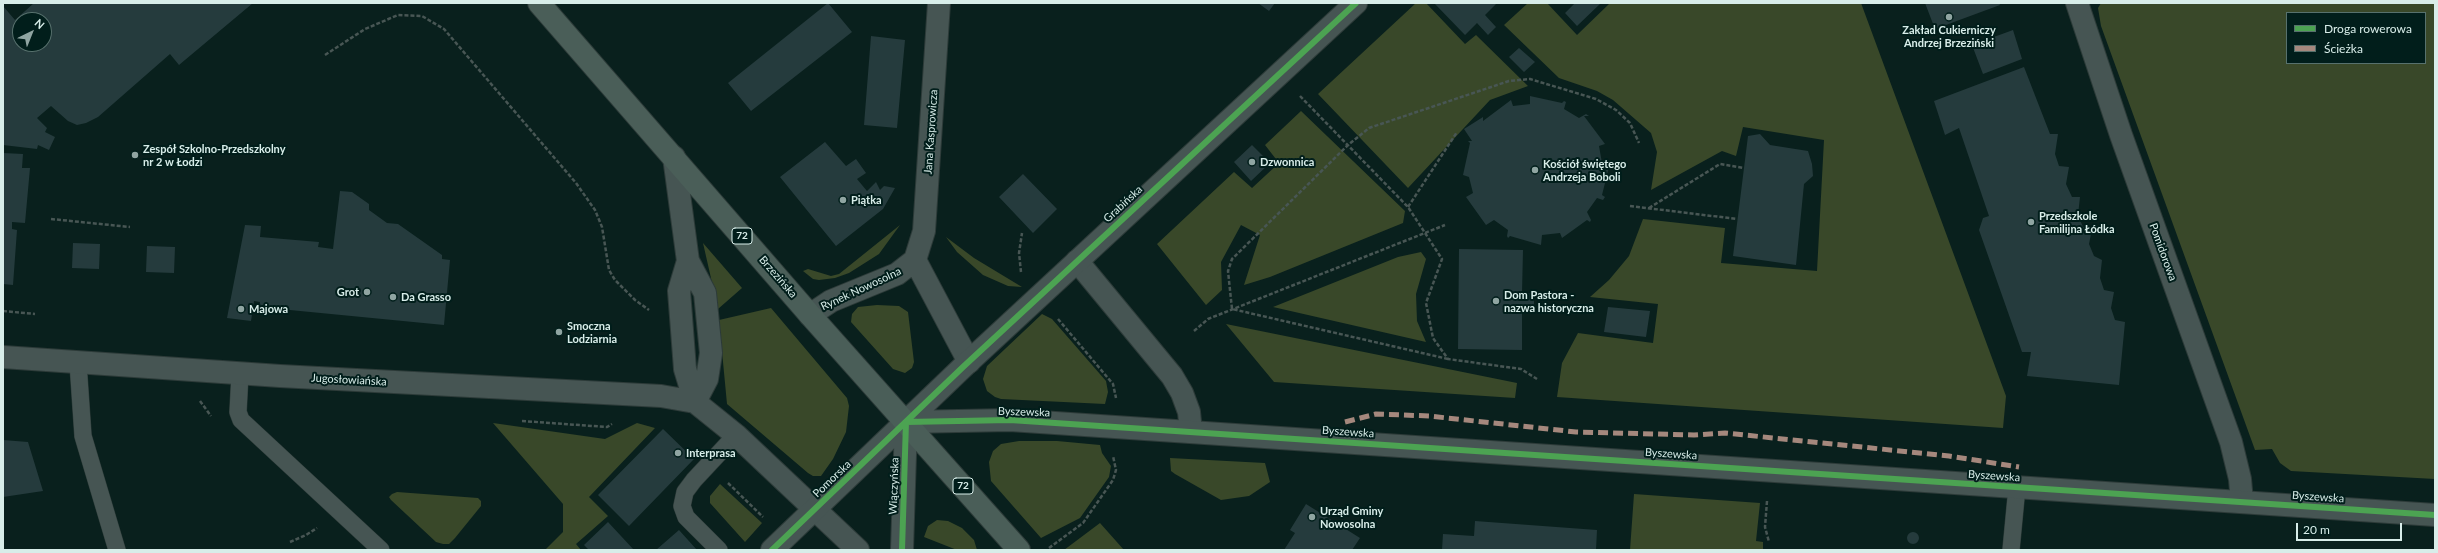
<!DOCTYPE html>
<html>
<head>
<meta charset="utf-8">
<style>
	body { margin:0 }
	#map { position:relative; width:2438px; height:553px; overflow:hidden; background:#09201d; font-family:Lato,sans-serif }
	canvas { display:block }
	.frame { position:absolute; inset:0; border:4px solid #d8ede9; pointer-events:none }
	.legend { position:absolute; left:2286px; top:12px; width:140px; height:52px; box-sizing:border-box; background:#011e1b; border:1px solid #57716d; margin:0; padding:5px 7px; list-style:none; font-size:12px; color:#d8ede9 }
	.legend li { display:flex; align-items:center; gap:8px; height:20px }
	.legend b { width:20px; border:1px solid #57716d }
	.north { position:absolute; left:12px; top:12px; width:40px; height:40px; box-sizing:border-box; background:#011e1b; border:1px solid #57716d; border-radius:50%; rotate:43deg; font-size:11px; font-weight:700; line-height:16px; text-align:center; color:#d8ede9 }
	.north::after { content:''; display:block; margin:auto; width:14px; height:18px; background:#90a5a2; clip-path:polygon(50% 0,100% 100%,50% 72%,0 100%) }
	.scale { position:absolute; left:2296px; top:523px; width:106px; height:18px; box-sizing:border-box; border:2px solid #d8ede9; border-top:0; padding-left:5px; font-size:12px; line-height:14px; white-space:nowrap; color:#d8ede9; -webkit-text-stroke:3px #011e1b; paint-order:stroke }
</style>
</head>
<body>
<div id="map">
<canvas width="2438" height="553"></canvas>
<div class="frame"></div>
<ul class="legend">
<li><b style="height:5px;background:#4ca352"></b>Droga rowerowa</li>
<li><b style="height:5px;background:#a5887d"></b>Ścieżka</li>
</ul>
<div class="north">N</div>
<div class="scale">20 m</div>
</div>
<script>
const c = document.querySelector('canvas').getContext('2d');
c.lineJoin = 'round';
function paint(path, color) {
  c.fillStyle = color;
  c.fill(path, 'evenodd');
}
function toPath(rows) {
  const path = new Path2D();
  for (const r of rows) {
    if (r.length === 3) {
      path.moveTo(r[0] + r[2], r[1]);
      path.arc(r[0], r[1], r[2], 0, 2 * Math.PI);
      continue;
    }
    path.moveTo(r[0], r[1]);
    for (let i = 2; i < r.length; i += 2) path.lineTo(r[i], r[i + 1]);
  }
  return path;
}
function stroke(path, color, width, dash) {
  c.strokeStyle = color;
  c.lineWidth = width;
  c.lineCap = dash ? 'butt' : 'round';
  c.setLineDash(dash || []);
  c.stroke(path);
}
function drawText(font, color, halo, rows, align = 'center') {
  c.font = font + ' Lato,sans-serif';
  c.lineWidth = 4;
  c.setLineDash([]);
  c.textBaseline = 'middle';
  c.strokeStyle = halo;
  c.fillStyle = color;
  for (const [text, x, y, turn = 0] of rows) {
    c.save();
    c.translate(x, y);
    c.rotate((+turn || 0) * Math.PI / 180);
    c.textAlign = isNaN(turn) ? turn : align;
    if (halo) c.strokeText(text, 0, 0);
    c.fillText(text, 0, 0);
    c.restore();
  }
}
paint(toPath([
	[1416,3,1426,3,1465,44,1476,35,1528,86,1490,100,1408,188,1318,94],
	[1528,3,1547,3,1577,35,1610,3,1861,3,2006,396,2003,428,1557,397,1562,363,1578,333,1653,343,1658,304,1590,297,1609,280,1629,256,1643,219,1725,228,1721,263,1817,271,1824,140,1743,127,1736,156,1722,151,1651,190,1657,152,1651,133,1613,100,1597,91,1559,78,1504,25],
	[2101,3,2435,3,2435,479,2291,471,2280,463,2272,449,2255,450,2101,26,2098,8],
	[2287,13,2425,13,2425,63,2287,63],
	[1301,111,1405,211,1403,223,1270,277,1244,285,1260,235,1241,225,1221,262,1222,290,1206,305,1157,244,1234,172,1252,188,1279,163,1265,145],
	[900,225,879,254,849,273,835,278,819,280,813,279,803,271,808,269,831,276,839,274],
	[946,237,974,258,1022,287,1008,286,983,275,957,252],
	[703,243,742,288,718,309],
	[1421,252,1426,259,1416,294,1417,321,1426,342,1273,307,1398,257],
	[877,305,899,306,908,312,914,362,912,368,905,373,893,369,851,322,852,314,858,307],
	[771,308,847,398,849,406,846,432,833,459,821,476,813,476,808,473,727,404,719,320],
	[1042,314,1052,319,1106,381,1108,392,1105,404,1001,399,995,397,987,391,983,379,987,366],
	[1226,324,1517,383,1515,398,1274,382],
	[493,423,605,439,637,423,655,428,589,497,608,516,576,544,581,550,545,550,563,532,563,504],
	[1019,441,1057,441,1100,445,1102,453,1111,466,1109,477,1080,518,1041,538,991,481,989,462,993,451,1001,444],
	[1170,458,1265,463,1270,482,1249,496,1221,500,1175,474,1171,471],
	[720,484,762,523,745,542,710,503,710,496],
	[397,492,478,498,481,501,481,506,455,538,449,544,443,544,436,542,391,500,389,497,392,494],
	[1634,494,1760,503,1756,541,1763,542,1763,550,1630,550],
	[937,520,948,521,962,528,974,540,977,550,957,550,924,537,928,526],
	[1100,523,1124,550,1064,550]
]), '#394829');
paint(toPath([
	[34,3,253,3,179,65,170,54,98,117,86,123,77,125,68,121,51,106,37,118,47,128,45,132,55,137,49,150,38,145,37,149,3,145,3,6,15,20],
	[20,20,44,20,44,44,20,44],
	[828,3,852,32,751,111,728,83],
	[1258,3,1275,3,1269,11],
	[1434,3,1497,3,1485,15,1496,27,1488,35,1477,23,1465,35],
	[1575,3,1601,3,1577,26,1565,13],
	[1925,3,1999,3,2000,5,1935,29],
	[2013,30,2022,59,1983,74,1972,45],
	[871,36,905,40,897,128,864,125],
	[1519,48,1535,62,1524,72,1509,57],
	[2024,67,2050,134,2058,134,2055,154,2059,166,2069,167,2066,184,2072,197,2080,197,2078,215,2083,227,2092,229,2089,244,2094,256,2102,260,2100,278,2104,290,2114,292,2111,308,2115,320,2125,322,2119,385,2027,376,2031,352,2022,352,1979,230,1983,218,1989,216,1959,128,1945,135,1934,101],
	[1530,96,1562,103,1564,101,1566,102,1564,109,1579,118,1586,114,1589,116,1584,116,1605,144,1599,146,1602,163,1610,163,1602,195,1605,197,1603,200,1597,198,1587,212,1591,220,1590,222,1587,220,1562,238,1560,233,1542,235,1541,245,1510,236,1508,238,1507,236,1508,230,1494,220,1486,225,1466,197,1473,193,1469,177,1463,175,1470,143,1468,141,1472,141,1464,129,1483,117,1483,121,1511,100,1513,106,1530,104],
	[1760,134,1770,145,1808,151,1812,164,1813,176,1804,184,1796,265,1733,256,1748,136],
	[825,142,846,166,856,159,866,173,857,179,867,191,876,182,880,190,884,186,895,188,883,209,836,246,780,177],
	[1252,145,1270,163,1251,181,1234,162],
	[3,153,23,154,22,168,30,168,25,223,12,222,12,229,17,230,13,285,3,284],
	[1023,174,1057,209,1033,233,999,197],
	[340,191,352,192,369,204,369,210,387,223,398,224,442,255,442,259,450,260,444,325,259,307,260,302,254,301,251,321,227,318,245,225,261,226,260,237,319,242,318,247,333,249],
	[73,243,100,244,99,269,72,268],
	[147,246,175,247,174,273,146,272],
	[1459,249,1523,250,1522,293,1534,293,1534,309,1522,309,1522,350,1458,349],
	[1608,307,1650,311,1646,337,1604,332],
	[663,429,694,459,629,526,598,495],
	[3,440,28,442,43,491,3,497],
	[1306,504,1360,538,1352,550,1284,550,1295,533,1290,530],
	[1475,521,1597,530,1596,550,1442,550,1443,534,1474,536],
	[608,522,634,550,589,550,584,545],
	[679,530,697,550,656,550],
	[1913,538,6]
]), '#253b3d');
const service = toPath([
	[78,363,83,436,117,550],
	[240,374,238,412,241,420,381,550],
	[719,550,686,517,682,506,685,492,694,480,736,435],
	[2011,550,2017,487]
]);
const minor = toPath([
	[2077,3,2121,135,2231,442,2240,479,2242,502],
	[674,157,688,261,679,291,685,369,695,402,736,435,858,550],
	[915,260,969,362],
	[688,261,705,293,711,353,707,379,695,402],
	[1077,261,1172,376,1182,393,1189,412,1191,432],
	[810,315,831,301,897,274,915,260,924,231,939,3],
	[3,357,280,376,661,396,695,402]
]);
const tertiary = toPath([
	[906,422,1010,420,2435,515],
	[772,550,963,367,1356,3],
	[902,550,906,422]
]);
const primary = toPath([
	[539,3,810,315,1019,550]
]);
stroke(service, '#2d3b39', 18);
stroke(minor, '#2d3b39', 24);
stroke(tertiary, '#2d3b39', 24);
stroke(primary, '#2d3b39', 24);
stroke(toPath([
	[325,55,365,29,398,15,422,16,444,29,576,183,595,210,602,227,609,270,615,280,635,300,649,310],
	[1300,96,1408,207,1442,259,1426,303,1433,338,1448,359,1521,369,1537,379],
	[1630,206,1737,219],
	[1408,207,1457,132],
	[1649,208,1720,164,1744,168],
	[51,219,130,227],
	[1021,272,1019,253,1022,233],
	[3,311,35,314],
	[1058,319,1113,384,1116,398],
	[1194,331,1208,319,1445,225],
	[1448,359,1232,309,1228,271,1232,259,1348,145,1369,128,1509,81,1530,79,1596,99,1616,110,1630,123,1639,143],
	[200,401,211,416],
	[522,421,607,427,612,424],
	[728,483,763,517],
	[1767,501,1765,527,1769,542],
	[290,542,306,535,317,528],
	[1049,548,1083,523,1113,480,1116,470,1113,456]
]), '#485654', 2.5, [4, 2]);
stroke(service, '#465553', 17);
stroke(minor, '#465553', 22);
stroke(tertiary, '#465553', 22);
stroke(primary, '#4a5e58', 22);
stroke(toPath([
	[1345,422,1376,414,1429,416,1576,432,1694,435,1725,433,1949,456,2019,467]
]), '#a5887d', 5, [10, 5]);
stroke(toPath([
	[906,422,1010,420,2435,515],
	[772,550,963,367,1356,3],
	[902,550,906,422]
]), '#4ca352', 6);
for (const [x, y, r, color] of [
	[1949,17,4,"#90a5a2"],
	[135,155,4,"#90a5a2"],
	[1252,162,4,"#90a5a2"],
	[1535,170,4,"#90a5a2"],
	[843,200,4,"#90a5a2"],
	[2031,222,4,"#90a5a2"],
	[367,292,4,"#90a5a2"],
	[393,297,4,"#90a5a2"],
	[1496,301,4,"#90a5a2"],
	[241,309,4,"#90a5a2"],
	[559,332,4,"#90a5a2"],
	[678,453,4,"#90a5a2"],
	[1312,517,4,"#90a5a2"]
]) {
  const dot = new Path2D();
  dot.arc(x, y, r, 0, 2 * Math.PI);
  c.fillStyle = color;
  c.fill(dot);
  stroke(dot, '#011e1b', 1.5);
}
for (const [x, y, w] of [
	[742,236,20],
	[963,486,20]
]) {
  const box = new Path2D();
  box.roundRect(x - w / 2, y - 8, w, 16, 3);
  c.fillStyle = '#011e1b';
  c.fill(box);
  stroke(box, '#d8ede9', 1);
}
drawText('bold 10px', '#d8ede9', null, [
	["72",742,236],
	["72",963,486]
]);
drawText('bold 11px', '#d8ede9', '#011e1b', [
	["Zakład Cukierniczy",1949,30,"center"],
	["Andrzej Brzeziński",1949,43,"center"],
	["Zespół Szkolno-Przedszkolny",143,149],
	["nr 2 w Łodzi",143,162],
	["Dzwonnica",1260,162],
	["Kościół świętego",1543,164],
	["Andrzeja Boboli",1543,177],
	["Piątka",851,200],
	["Przedszkole",2039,216],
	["Familijna Łódka",2039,229],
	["Grot",359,292,"right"],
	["Dom Pastora -",1504,295],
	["nazwa historyczna",1504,308],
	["Da Grasso",401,297],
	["Majowa",249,309],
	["Smoczna",567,326],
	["Lodziarnia",567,339],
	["Interprasa",686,453],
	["Urząd Gminy",1320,511],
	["Nowosolna",1320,524]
], 'left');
drawText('11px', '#d8ede9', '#011e1b', [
	["Jana Kasprowicza",931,132,-86],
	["Grabińska",1123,204,-43],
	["Pomidorowa",2163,252,70],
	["Brzezińska",778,277,49],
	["Rynek Nowosolna",861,289,-25],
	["Jugosłowiańska",349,380,3],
	["Byszewska",1024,412,2],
	["Byszewska",1348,432,4],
	["Byszewska",1671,454,4],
	["Byszewska",1994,476,4],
	["Pomorska",832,479,-44],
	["Wiączyńska",894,486,-88],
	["Byszewska",2318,497,4]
]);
</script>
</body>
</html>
